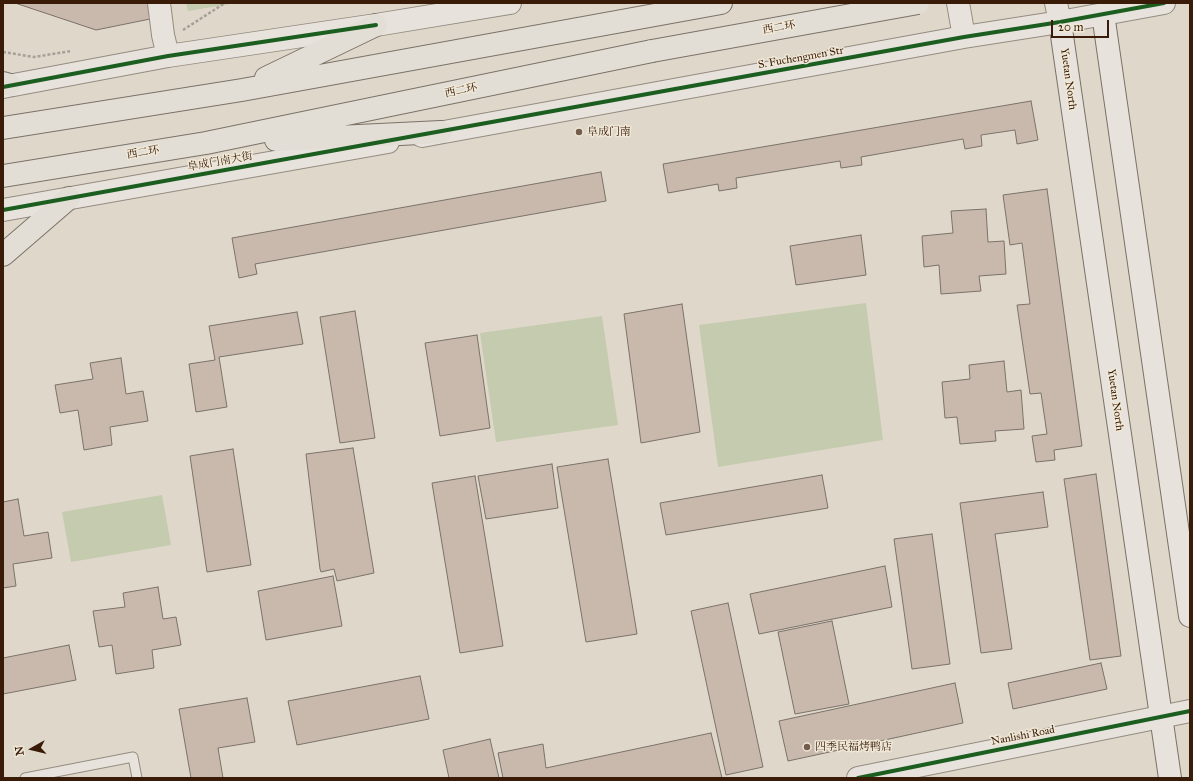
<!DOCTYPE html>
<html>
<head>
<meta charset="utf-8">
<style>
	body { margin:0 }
	#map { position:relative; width:1193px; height:781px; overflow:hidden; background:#dfd8ca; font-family:"IM FELL Great Primer",serif }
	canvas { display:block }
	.frame { position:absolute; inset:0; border:4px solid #391b08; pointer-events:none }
	.north { position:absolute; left:12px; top:729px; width:40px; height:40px; -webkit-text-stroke:3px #f0e8d7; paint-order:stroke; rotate:262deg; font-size:11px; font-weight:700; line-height:16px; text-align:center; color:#391b08 }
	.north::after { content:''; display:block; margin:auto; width:14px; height:18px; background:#391b08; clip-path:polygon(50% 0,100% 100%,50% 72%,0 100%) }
	.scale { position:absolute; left:1051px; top:20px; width:58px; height:18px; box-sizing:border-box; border:2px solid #391b08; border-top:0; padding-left:5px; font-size:12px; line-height:14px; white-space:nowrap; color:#391b08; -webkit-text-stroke:3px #f0e8d7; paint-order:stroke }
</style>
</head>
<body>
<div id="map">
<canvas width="1193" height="781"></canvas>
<div class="frame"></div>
<div class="north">N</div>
<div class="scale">20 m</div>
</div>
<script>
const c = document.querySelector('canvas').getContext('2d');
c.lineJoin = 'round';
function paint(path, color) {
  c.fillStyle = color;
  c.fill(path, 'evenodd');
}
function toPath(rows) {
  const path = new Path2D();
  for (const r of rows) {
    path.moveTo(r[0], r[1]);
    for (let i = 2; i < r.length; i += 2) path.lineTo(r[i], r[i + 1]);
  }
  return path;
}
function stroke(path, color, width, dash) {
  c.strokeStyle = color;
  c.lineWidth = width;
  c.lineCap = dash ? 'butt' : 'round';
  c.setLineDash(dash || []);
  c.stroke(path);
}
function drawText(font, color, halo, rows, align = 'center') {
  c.font = font + ' "IM FELL Great Primer","Noto Serif SC",serif';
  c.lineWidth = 3;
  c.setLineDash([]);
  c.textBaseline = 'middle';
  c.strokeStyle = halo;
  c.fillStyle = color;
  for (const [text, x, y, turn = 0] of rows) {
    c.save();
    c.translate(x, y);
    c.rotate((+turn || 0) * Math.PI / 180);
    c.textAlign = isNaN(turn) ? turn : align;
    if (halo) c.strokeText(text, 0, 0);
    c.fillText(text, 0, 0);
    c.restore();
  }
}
paint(toPath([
	[186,3,237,3,188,11],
	[866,303,883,440,718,467,699,325],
	[602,316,618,425,496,442,480,333],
	[162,495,171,545,71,562,62,512]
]), '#c5cbae');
const building = toPath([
	[15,3,153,3,155,18,96,30,15,3],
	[1031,101,1038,140,1017,144,1015,130,981,135,982,146,965,149,963,139,861,157,862,165,841,168,840,161,736,178,737,188,719,191,718,184,668,193,663,164,1031,101],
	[601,172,606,201,255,264,257,274,239,278,232,238,601,172],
	[1047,189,1082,446,1054,450,1055,460,1036,462,1032,436,1047,434,1041,393,1030,394,1017,305,1030,304,1022,243,1010,245,1003,195,1047,189],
	[986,209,988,242,1004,241,1006,274,979,276,981,291,941,294,939,265,924,267,922,236,953,233,951,211,986,209],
	[861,235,866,275,796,285,790,246,861,235],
	[682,304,700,432,641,443,624,314,682,304],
	[355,311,375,438,340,443,320,317,355,311],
	[297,312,303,344,219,357,227,407,196,412,189,364,215,360,209,326,297,312],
	[477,335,490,428,440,436,425,343,477,335],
	[121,358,126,394,143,391,148,421,110,427,112,445,84,450,78,410,60,413,55,385,93,379,90,363,121,358],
	[1004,361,1007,392,1021,390,1024,429,995,431,996,441,960,444,957,417,945,418,942,382,970,379,969,365,1004,361],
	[353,448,374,573,337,581,334,569,321,572,320,569,306,454,353,448],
	[233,449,251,565,207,572,190,456,233,449],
	[608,459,637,634,586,642,557,467,608,459],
	[552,464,558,508,486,519,478,476,552,464],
	[1096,474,1121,656,1090,660,1064,479,1096,474],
	[822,475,828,508,666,535,660,503,822,475],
	[475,476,503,646,460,653,432,483,475,476],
	[1043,492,1048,527,995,534,1012,649,981,653,960,503,1043,492],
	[18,499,24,536,48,532,52,558,13,564,16,586,3,588,3,502,18,499],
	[932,534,950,664,912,669,894,539,932,534],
	[885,566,892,607,759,634,750,594,885,566],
	[333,576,342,626,266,640,258,591,333,576],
	[158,587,163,619,176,617,181,645,152,650,154,668,116,674,112,645,99,647,93,611,125,607,123,593,158,587],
	[728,603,763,767,726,775,691,611,728,603],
	[832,621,849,704,795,714,778,632,832,621],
	[69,645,76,680,3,694,3,658,69,645],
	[1101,663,1107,689,1013,709,1008,683,1101,663],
	[420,676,429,719,297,745,288,701,420,676],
	[955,683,963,723,788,761,779,721,955,683],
	[247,698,255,742,218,748,223,778,191,778,179,709,247,698],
	[711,733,722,778,503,778,498,753,543,744,546,768,711,733],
	[490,739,499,778,449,778,443,750,490,739]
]);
paint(building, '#c9b9ad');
stroke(building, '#7b7268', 1);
const service = toPath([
	[25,778,133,757,137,778]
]);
const tertiary = toPath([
	[159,3,163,35,168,56],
	[958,3,964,37],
	[1056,3,1060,22],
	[3,87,168,56,376,25,510,3],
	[422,136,964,37,1060,22,1164,3],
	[3,210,388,142],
	[858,778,1190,711]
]);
const secondary = toPath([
	[1103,14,1190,616],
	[1060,22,1170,778]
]);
const trunk = toPath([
	[266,78,376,25],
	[3,83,10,85],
	[3,128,242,90,721,3],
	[276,140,441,132],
	[3,176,206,143,652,51],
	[3,255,69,198]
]);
stroke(service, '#948c81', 11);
stroke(tertiary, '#948c81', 24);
stroke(secondary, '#7b7268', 24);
stroke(trunk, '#7b7268', 24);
stroke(toPath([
	[183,30,225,3],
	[3,52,34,57,71,51]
]), '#a6a098', 2.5, [3, 2]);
stroke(service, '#e7e3dc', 9);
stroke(tertiary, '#e7e3dc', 22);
stroke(secondary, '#e7e3dc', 22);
stroke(trunk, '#e2ded6', 22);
const trunkBridge = toPath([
	[652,51,918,3]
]);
stroke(trunkBridge, '#7b7268', 24, []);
stroke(trunkBridge, '#e2ded6', 22);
stroke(toPath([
	[3,87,168,56,376,25],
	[3,210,964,37,1060,22,1164,3],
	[858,778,1190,711]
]), '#1b5e20', 4);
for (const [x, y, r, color] of [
	[579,132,4,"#735d4c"],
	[807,747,4,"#735d4c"]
]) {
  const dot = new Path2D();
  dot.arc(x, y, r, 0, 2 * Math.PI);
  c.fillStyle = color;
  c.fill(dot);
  stroke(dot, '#f0e8d7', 1.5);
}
drawText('11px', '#391b08', '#f0e8d7', [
	["西二环",779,28,-10],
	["S. Fuchengmen Str",801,58,-10],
	["Yuetan North",1068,79,82],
	["西二环",461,91,-12],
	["西二环",143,153,-9],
	["阜成门南大街",220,162,-10],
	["Yuetan North",1115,400,82],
	["Nanlishi Road",1023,736,-11]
]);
drawText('11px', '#391b08', '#f0e8d7', [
	["阜成门南",587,132],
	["四季民福烤鸭店",815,747]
], 'left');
</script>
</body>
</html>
